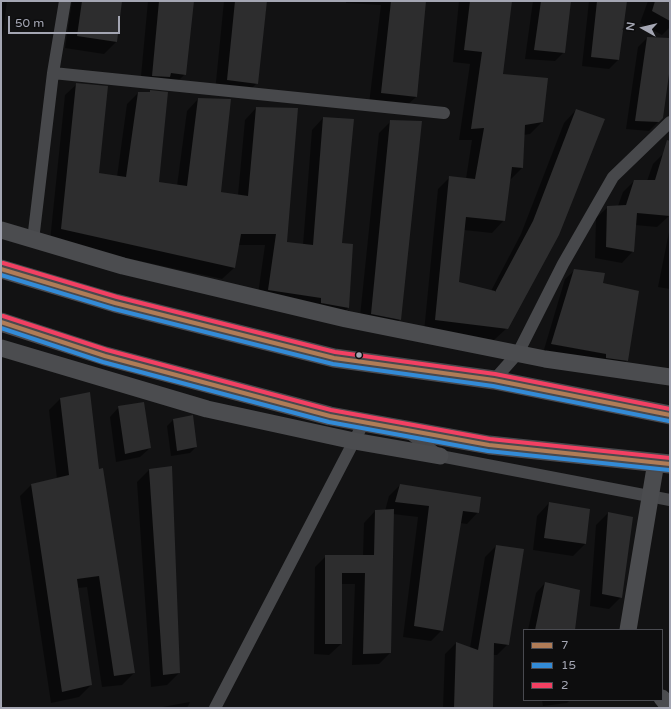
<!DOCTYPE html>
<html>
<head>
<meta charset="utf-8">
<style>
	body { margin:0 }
	#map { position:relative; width:671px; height:709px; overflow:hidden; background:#121213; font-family:"Varela Round",sans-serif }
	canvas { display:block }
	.frame { position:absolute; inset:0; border:2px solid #a4a6b3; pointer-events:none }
	.legend { position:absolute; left:523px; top:629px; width:140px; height:72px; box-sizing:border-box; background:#0d0d0e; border:1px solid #494a50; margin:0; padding:5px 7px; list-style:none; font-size:12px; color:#a4a6b3 }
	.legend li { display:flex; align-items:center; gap:8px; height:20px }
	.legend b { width:20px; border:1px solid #494a50 }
	.north { position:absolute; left:623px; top:8px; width:40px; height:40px; -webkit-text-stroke:3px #0d0d0e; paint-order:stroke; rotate:278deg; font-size:11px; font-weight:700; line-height:16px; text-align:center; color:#a4a6b3 }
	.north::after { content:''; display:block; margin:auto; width:14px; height:18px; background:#a4a6b3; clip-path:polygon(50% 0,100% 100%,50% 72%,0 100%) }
	.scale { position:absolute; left:8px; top:16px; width:112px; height:18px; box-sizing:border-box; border:2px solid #a4a6b3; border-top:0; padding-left:5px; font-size:12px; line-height:14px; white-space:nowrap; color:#a4a6b3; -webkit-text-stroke:3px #0d0d0e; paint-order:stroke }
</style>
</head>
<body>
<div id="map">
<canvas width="671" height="709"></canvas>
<div class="frame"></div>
<ul class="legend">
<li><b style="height:5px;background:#b07c57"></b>7</li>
<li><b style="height:5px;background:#338bd7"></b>15</li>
<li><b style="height:5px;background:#f24062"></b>2</li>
</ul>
<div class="north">N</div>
<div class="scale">50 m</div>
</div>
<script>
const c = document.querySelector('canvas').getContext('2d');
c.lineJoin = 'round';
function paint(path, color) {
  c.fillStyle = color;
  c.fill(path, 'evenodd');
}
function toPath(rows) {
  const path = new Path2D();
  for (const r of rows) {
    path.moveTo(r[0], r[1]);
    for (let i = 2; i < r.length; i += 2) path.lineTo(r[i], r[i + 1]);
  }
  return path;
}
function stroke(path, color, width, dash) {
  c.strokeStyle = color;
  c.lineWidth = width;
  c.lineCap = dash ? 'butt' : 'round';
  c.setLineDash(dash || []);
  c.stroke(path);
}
paint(toPath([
	[1,1,7,1,1,48],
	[72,1,121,1,116,42,104,54,65,48],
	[148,1,193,1,185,74,173,86,140,87],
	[224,1,267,1,257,83,245,95,215,92],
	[346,1,425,1,416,97,404,108,369,104,381,5,346,3],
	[459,1,511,1,502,75,542,122,530,134,523,135,522,168,510,180,504,220,492,233,464,230,458,283,491,291,521,234,564,123,576,110,507,328,494,340,424,332,438,189,450,177,466,179,472,140,459,140,470,64,453,62],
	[533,1,570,1,564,52,555,61,525,59],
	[589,1,626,1,618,60,609,69,582,66],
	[648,1,670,1,670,27,662,35,640,23],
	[647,38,670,39,670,60,662,118,649,131,626,129,638,47],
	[77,84,98,174,117,177,127,104,138,93,158,183,177,186,187,111,198,99,220,192,238,195,245,120,256,108,286,243,303,245,312,130,323,118,348,308,337,319,257,301,265,245,238,245,234,268,222,279,50,241,65,95],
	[391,121,400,319,388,332,359,326,379,133],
	[670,147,669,216,657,227,635,225,633,251,622,263,595,258,596,218,608,207,618,206,623,192,634,181,647,181,653,164],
	[670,227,670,289,658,287],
	[575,270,602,284,627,360,618,370,543,353,565,279],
	[60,399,98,470,134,673,122,685,102,687,87,587,78,588,91,685,79,697,51,703,20,496,32,484,57,479,49,410],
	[119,407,150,448,140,457,116,462,110,417],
	[173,420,196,447,190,453,171,456,167,426],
	[149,470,179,673,167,685,151,687,137,482],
	[400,485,478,512,467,524,460,523,442,630,431,641,403,637,418,517,393,514,390,653,379,664,352,665,355,584,341,584,341,644,329,655,314,654,315,567,326,556,363,556,364,523,375,511,385,511,389,496],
	[549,503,589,510,585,544,573,556,533,550,537,516],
	[608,513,621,597,609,609,590,606,596,525],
	[496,546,508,644,497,655,493,655,492,708,443,708,445,654,456,643,470,648,485,557],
	[545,583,574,630,528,630,536,593],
	[542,700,570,700,567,703,543,706],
	[190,702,187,708,157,708]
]), '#0007');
paint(toPath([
	[82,1,122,1,117,42,77,36],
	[159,1,194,1,186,75,171,73,170,77,152,76],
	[235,1,267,1,258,84,227,80],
	[391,1,426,1,417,97,381,93],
	[470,1,512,1,503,74,548,78,543,122,525,125,523,168,512,167,505,221,466,217,459,282,495,291,495,292,533,221,576,109,605,119,559,235,508,329,435,320,449,176,475,179,484,128,471,129,482,52,464,50],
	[541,1,571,1,565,53,534,50],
	[597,1,627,1,619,60,591,57],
	[655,1,670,1,670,21,652,11],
	[647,37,670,38,670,67,663,118,659,122,635,121],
	[76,83,108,86,99,173,126,177,138,92,150,92,150,90,168,92,159,182,187,186,198,98,231,99,221,192,248,196,256,107,298,108,287,242,313,245,323,117,354,119,342,243,353,244,349,308,321,303,321,298,268,290,276,234,241,234,235,268,61,229],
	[390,120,422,121,401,320,371,314],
	[667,140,670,141,670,216,637,213,634,252,606,247,607,206,626,205,634,180,655,180],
	[574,269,605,273,603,283,639,291,628,361,606,358,606,354,551,344],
	[90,392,99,469,103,468,135,673,114,676,99,576,77,579,92,685,62,692,31,484,69,475,60,398],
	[144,402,151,448,125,454,118,406],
	[193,415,197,447,177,451,173,419],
	[172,466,180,673,163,675,149,469],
	[400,484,481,497,479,513,463,511,443,631,414,626,429,506,395,502],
	[549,502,590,509,586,544,544,538],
	[394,509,391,653,363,654,365,573,342,573,342,644,325,644,325,555,374,555,375,510],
	[608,512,633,517,622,598,602,594],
	[496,545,524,549,509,645,494,643,493,708,454,708,456,642,478,650],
	[545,582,580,590,575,630,535,630]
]), '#2d2d2e');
stroke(toPath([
	[53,73,65,1],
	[33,240,53,73,444,113],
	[494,380,518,353,563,264,613,177,670,122],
	[409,433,440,456,670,500],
	[215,708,364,422]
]), '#47484b', 12);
stroke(toPath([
	[1,230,123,266,346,319,545,359,670,377],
	[1,348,207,409,354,441,440,456],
	[628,630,656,462],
	[662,698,670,708]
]), '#4b4c4f', 17);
stroke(toPath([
	[1,269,115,303,334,358,494,380,670,415],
	[1,322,105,356,330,416,489,445,670,464]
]), '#49494d', 19);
stroke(toPath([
	[1,269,115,303,334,358,494,380,670,415],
	[1,322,105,356,330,416,489,445,670,464]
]), '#b07c57', 4);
stroke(toPath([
	[1,275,114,309,333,364,493,386,669,421],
	[1,328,103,362,329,422,488,451,669,470]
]), '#338bd7', 4);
stroke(toPath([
	[3,263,117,297,335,352,495,374,670,409],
	[3,316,107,350,331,410,490,439,670,458]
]), '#f24062', 4);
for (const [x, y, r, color] of [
	[359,355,3.5,"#a4a6b3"]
]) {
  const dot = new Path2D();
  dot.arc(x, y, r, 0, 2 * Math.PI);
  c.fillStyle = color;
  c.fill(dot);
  stroke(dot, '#0d0d0e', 1.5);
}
</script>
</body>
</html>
